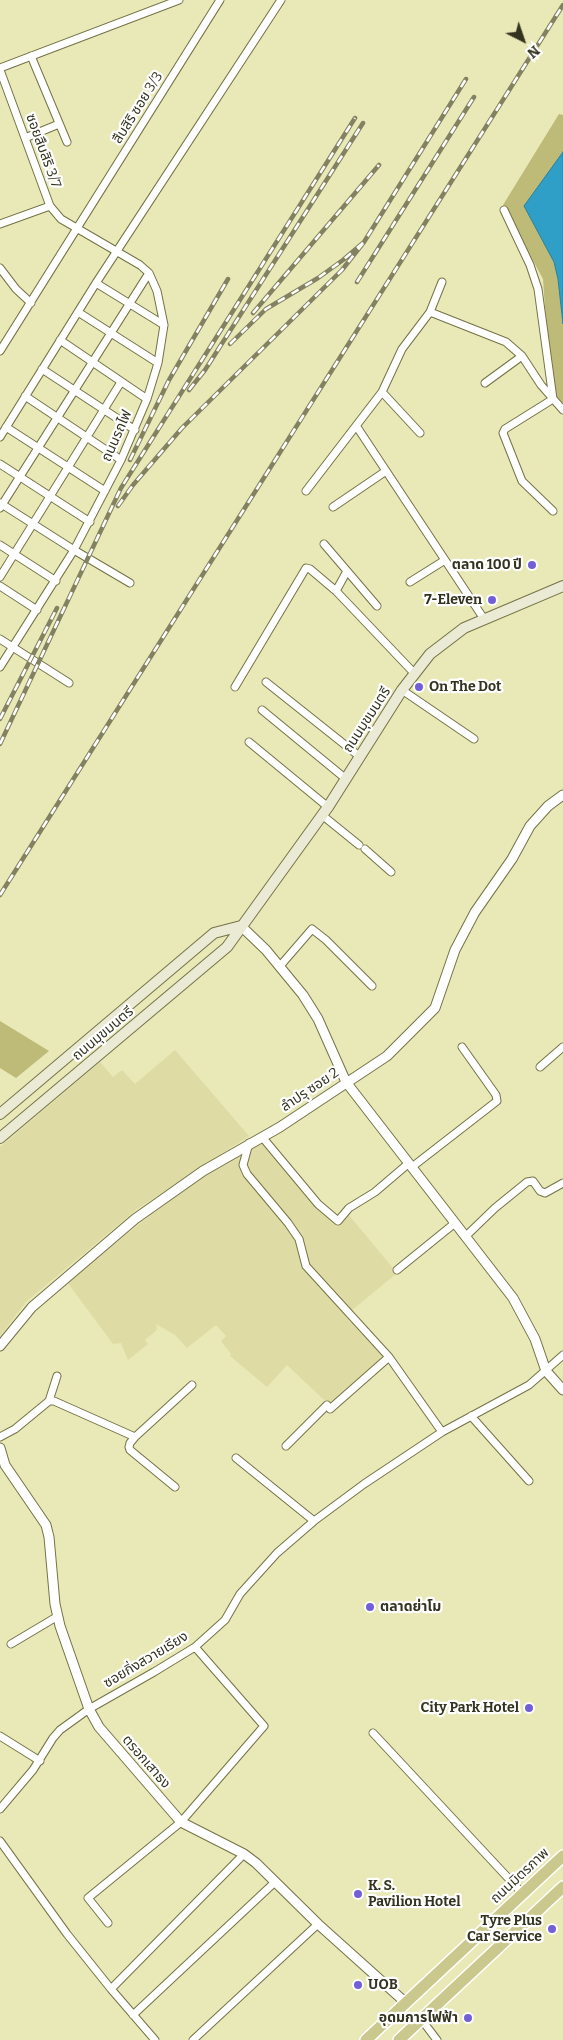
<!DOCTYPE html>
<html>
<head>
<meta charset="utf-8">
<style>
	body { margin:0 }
	#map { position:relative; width:563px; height:2040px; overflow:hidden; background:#e9e8b7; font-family:Bitter,serif }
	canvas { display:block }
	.north { position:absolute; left:498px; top:15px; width:50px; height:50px; -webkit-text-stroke:4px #fff; paint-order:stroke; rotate:139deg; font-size:14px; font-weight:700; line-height:20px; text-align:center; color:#333320 }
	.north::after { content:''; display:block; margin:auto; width:18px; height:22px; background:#333320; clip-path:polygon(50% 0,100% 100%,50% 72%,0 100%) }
</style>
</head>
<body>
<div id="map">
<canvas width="563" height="2040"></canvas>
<div class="north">N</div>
</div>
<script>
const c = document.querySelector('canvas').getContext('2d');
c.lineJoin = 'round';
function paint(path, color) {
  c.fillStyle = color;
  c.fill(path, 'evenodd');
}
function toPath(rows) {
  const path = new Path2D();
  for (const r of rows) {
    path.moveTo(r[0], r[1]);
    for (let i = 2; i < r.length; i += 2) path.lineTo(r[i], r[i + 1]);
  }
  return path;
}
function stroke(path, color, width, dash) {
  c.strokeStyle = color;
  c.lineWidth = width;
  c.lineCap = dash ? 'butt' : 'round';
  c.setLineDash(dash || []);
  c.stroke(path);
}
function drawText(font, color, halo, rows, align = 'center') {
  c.font = font + ' Bitter,"Noto Sans Thai",serif';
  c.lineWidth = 4.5;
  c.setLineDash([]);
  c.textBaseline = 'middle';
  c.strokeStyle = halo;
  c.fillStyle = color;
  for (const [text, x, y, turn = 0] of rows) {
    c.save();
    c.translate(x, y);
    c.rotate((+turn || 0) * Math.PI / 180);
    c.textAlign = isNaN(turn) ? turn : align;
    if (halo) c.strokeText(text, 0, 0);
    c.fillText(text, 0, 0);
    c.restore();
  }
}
paint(toPath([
	[175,1050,249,1136,137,1209,26,1302,0,1336,0,1147,100,1062,113,1077,122,1070,135,1084],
	[263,1143,337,1227,348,1214,397,1273,345,1316,383,1357,333,1402,323,1399,287,1365,267,1387,230,1356,231,1354,221,1341,226,1336,216,1325,187,1348,175,1335,156,1324,157,1330,145,1340,148,1344,128,1360,121,1343,113,1344,67,1282,152,1214,207,1174]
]), '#dedca4');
paint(toPath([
	[559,114,563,115,563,403,556,398,547,336,543,279,503,205],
	[0,1021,49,1051,16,1078,0,1068]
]), '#bdbb77');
const water = toPath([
	[563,152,563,324,558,279,554,262,524,206,563,152]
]);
paint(water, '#2f9fc7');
stroke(water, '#307f95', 1);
const minor = toPath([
	[31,56,67,142],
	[0,68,179,0],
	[0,70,50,206,61,219,140,265,149,273,157,291,164,325,158,363,147,399,121,460,74,550,0,667],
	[25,138,59,124],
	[504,210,530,265,538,289,553,399,505,429,503,433,522,481,553,511],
	[0,224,50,206],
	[0,268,16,289,31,303],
	[96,283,164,325],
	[78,312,158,363],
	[430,312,506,342,522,356,541,385,563,410],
	[60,340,147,399],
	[0,351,220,0],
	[42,369,135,430],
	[485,383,522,356],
	[382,392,420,433],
	[25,396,121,460],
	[6,427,105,491],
	[357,427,484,619],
	[0,437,96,283,281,0],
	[0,464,90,522],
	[306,491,382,392,402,349,430,312,442,282],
	[0,503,74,550,130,583],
	[333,507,386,471],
	[0,508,149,273],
	[324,544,377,606],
	[0,545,56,581],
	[0,577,121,382],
	[410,582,445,560],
	[0,586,37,610],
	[336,591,347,571],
	[0,639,69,683],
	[266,682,359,756],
	[235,687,306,568,310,569,336,591,414,673],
	[402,690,474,739],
	[262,710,346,779],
	[249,742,328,807],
	[322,815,359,845],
	[365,849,391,872],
	[280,966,312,929,326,940,372,986],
	[540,1067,563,1047],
	[263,1138,318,1204,338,1221,349,1208,375,1192,409,1163],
	[249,1143,243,1165,247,1174,288,1223,299,1239,306,1266,389,1357,442,1432],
	[412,1167,497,1101,496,1095,462,1047],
	[466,1236,495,1208,527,1182,533,1181,540,1191,545,1193,563,1183],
	[397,1270,455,1223],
	[49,1401,57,1376],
	[330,1409,389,1357],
	[471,1416,529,1481],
	[0,1437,15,1429,49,1401,54,1401,135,1437,192,1385],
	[135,1437,130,1443,129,1447,130,1450,175,1487],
	[286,1446,327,1405],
	[236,1458,314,1521],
	[11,1644,58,1616],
	[373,1733,523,1894],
	[0,1736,40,1761],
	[0,1809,33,1770,53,1738,60,1730,89,1709,154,1672,195,1647,225,1620,240,1594,277,1553,314,1521,364,1484,442,1432,529,1385,563,1355],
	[0,1841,67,1934,111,1989,155,2040],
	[108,1923,88,1898,181,1822,264,1726,195,1647],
	[111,1989,244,1854],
	[133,2015,275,1882],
	[421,2019,437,2040],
	[193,2040,318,1924]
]);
const tertiary = toPath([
	[241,926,266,950,303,995,318,1019,346,1082,513,1298,535,1339,546,1371,563,1390],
	[0,1346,32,1307,135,1219,203,1171,280,1127,387,1056,435,1008,455,950,475,912,512,859,530,826,548,806,563,795],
	[0,1448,5,1465,46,1525,49,1537,55,1604,60,1626,89,1709,99,1727,181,1822,244,1854,256,1863,318,1924,406,2003]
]);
const secondary = toPath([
	[0,1114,214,933,241,926],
	[0,1138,227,947,328,807,402,690,430,654,464,628,563,586]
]);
const trunk = toPath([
	[366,2040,563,1856],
	[399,2040,563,1887]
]);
stroke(minor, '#747346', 9);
stroke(tertiary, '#747346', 11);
stroke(secondary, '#747346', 12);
stroke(trunk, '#fff', 14);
stroke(minor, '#fff', 7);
stroke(tertiary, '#fff', 9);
stroke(secondary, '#ebead4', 10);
stroke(trunk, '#cac88c', 11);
const rail = toPath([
	[357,282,474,97],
	[253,313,379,165],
	[230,344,266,309,318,278,343,260,364,242,466,79],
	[189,390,205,370,363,123],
	[130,460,169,380,228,279],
	[118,506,133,485,182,428,342,270,364,242],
	[0,719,57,608],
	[0,744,121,488,355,118],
	[0,895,563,5]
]);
stroke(rail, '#828161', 4.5);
stroke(rail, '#fff', 2.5, [8]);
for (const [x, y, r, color] of [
	[532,565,5,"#725ed8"],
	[492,600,5,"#725ed8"],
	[419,687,5,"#725ed8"],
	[370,1607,5,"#725ed8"],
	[529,1708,5,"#725ed8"],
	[358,1894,5,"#725ed8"],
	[552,1929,5,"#725ed8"],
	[358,1985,5,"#725ed8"],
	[468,2018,5,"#725ed8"]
]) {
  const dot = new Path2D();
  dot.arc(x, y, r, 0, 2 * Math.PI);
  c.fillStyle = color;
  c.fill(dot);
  stroke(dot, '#fff', 2);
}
drawText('14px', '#333320', '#fff', [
	["สืบสิริ ซอย 3/3",138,108,-58],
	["ซอยสืบสิริ 3/7",43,151,70],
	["ถนนรถไฟ",117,436,-66],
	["ถนนมุขมนตรี",367,720,-57],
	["ถนนมุขมนตรี",103,1034,-40],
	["ลำปรุ ซอย 2",310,1090,-34],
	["ซอยกิ่งสวายเรียง",146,1660,-31],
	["ตรอกเสาธง",146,1762,49],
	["ถนนมิตรภาพ",520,1876,-43]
]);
drawText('bold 14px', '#333320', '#fff', [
	["ตลาด 100 ปี",522,565],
	["7-Eleven",482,600],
	["On The Dot",429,687,"left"],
	["ตลาดย่าโม",380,1607,"left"],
	["City Park Hotel",519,1708],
	["K. S.",368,1886,"left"],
	["Pavilion Hotel",368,1902,"left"],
	["Tyre Plus",542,1921],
	["Car Service",542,1937],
	["UOB",368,1985,"left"],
	["อุดมการไฟฟ้า",458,2018]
], 'right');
</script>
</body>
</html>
